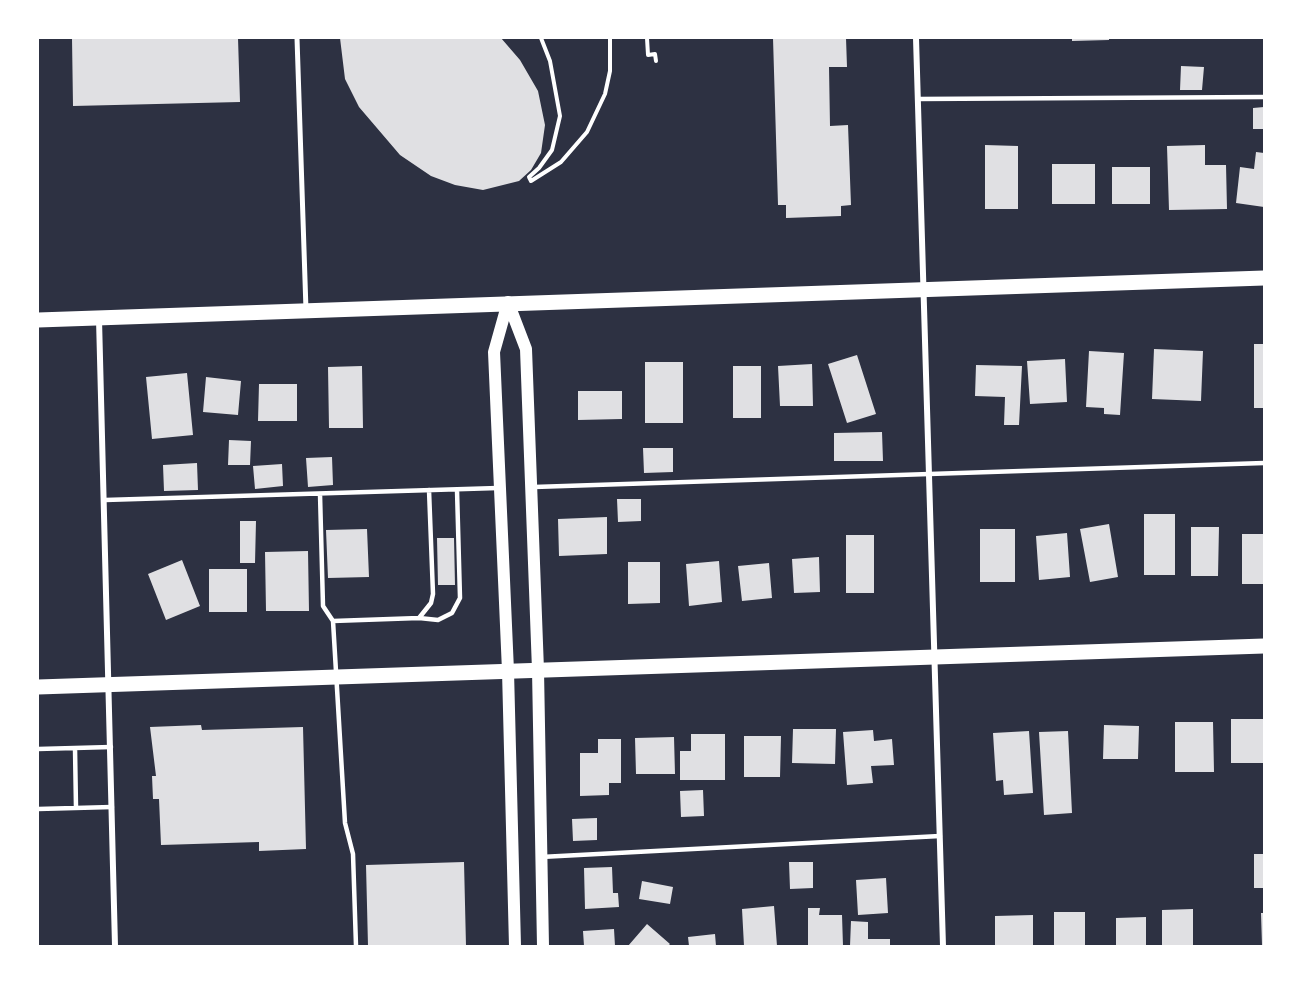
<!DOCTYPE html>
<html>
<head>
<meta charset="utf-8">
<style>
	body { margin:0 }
	#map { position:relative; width:1302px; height:984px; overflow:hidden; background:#2d3142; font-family:Arial,sans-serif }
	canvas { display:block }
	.frame { position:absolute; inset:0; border:39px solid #fff; pointer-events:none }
</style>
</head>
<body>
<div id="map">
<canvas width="1302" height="984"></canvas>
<div class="frame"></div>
</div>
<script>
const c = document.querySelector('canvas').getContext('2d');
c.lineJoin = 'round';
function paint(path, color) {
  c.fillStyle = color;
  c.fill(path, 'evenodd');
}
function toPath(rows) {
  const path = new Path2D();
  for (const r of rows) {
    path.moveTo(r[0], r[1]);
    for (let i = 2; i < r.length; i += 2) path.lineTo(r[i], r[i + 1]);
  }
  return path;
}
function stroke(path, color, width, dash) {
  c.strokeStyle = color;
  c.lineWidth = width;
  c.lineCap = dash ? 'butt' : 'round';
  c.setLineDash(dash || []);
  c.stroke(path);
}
paint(toPath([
	[72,38,238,38,240,102,73,106],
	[340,38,501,38,520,60,538,91,545,125,541,153,531,170,519,181,483,190,455,185,431,176,400,155,359,107,345,79],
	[773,38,846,38,847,67,829,67,830,126,848,125,851,205,841,206,841,216,786,218,786,205,778,205],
	[1072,38,1109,38,1109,40,1072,41],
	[1181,66,1204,67,1202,90,1180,90],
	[1264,107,1264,129,1253,129,1253,108],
	[985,145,1018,146,1018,209,985,209],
	[1205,145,1205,165,1226,165,1227,209,1169,210,1167,146],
	[1256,152,1264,153,1264,207,1236,203,1240,167,1254,169],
	[1052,164,1095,164,1095,204,1052,204],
	[1112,167,1150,167,1150,204,1112,204],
	[1254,344,1264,344,1264,408,1254,408],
	[1154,349,1203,351,1201,401,1152,399],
	[1089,351,1124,353,1120,415,1104,414,1104,408,1086,407],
	[857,355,876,414,847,423,828,364],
	[1065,359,1067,402,1030,404,1027,361],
	[645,362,683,362,683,423,645,423],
	[812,364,813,406,780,406,778,366],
	[976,365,1022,366,1019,425,1004,425,1005,397,975,396],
	[362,366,363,428,329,428,328,367],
	[733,366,761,366,761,418,733,418],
	[187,373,193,435,152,439,146,377],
	[206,377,241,381,238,415,203,412],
	[259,384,297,384,297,421,258,421],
	[578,391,622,391,622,419,578,420],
	[882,432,883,461,834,461,834,433],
	[229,440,251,441,250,465,228,465],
	[643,448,673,448,673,472,644,473],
	[332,457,333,485,308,487,306,458],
	[197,463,198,490,164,491,163,465],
	[282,464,283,486,255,489,253,466],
	[617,499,641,499,641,521,618,522],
	[1144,514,1175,514,1175,575,1144,575],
	[607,517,607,554,559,556,558,519],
	[240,521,256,521,255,563,240,563],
	[1109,524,1118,577,1090,582,1080,529],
	[1191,527,1219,527,1218,576,1191,576],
	[367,529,369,577,328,578,326,530],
	[980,529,1015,529,1015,582,980,582],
	[1067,533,1070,577,1039,580,1036,536],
	[1242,534,1264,534,1264,584,1242,584],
	[846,535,874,535,874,593,846,593],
	[437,538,454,538,455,585,438,585],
	[308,551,309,611,266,611,265,552],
	[819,557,820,592,794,593,792,559],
	[182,560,200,606,166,620,148,574],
	[719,561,722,602,689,606,686,564],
	[628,562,660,562,660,603,628,604],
	[769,563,772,598,742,601,738,566],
	[209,569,247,569,247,612,209,612],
	[1231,719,1264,719,1264,763,1231,763],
	[1175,722,1213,722,1214,772,1175,772],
	[201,725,202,730,303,727,306,849,259,851,259,842,161,845,159,799,153,799,152,776,156,776,150,727],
	[1104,725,1139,726,1138,759,1103,759],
	[793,729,836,729,835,764,792,763],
	[873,730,874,741,892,739,894,765,871,766,873,783,847,785,843,732],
	[1029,731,1033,793,1004,795,1003,780,996,781,993,733],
	[1068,731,1072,813,1044,815,1039,732],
	[691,734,725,734,725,780,680,780,680,751,691,751],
	[744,736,781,736,780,777,744,777],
	[674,737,675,774,636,774,635,738],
	[598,739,621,739,621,783,609,783,609,795,580,796,580,753,598,753],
	[703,790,704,816,681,817,680,791],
	[597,818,597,840,573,841,572,819],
	[1254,854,1264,854,1264,888,1254,888],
	[464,862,466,946,368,946,366,865],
	[789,862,813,862,813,888,790,889],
	[612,867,613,893,618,893,619,907,585,909,584,868],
	[886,878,888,913,858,915,856,880],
	[642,881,673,887,670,904,639,899],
	[774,906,777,946,744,946,742,909],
	[808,908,820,908,819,915,842,915,843,946,808,946],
	[1193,909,1193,946,1162,946,1162,910],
	[1054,912,1085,912,1085,946,1054,946],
	[1261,913,1264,913,1264,945,1262,945],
	[1033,915,1033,946,995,946,995,916],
	[1146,917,1146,946,1116,946,1116,918],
	[851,921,868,922,868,939,890,939,890,946,850,946],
	[647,924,670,944,668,946,628,946],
	[614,929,615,946,584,946,583,931],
	[715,934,716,946,689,946,688,937]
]), '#e0e0e3');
stroke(toPath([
	[541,38,550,61,560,116,552,150,539,168,529,177,531,181,561,162,587,132,605,94,610,71,610,38],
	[647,38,648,55,655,54,656,61]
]), '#fff', 4);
stroke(toPath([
	[918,99,1264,97],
	[534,487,1264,463],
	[320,494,323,606,333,621],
	[105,500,498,488],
	[419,618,431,603,433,594,429,490],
	[75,748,76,808],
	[38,749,111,747],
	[38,809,112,807],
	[541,857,940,836],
	[356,946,353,854,345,823,333,621,419,618,438,620,452,613,460,598,457,490]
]), '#fff', 4.5);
stroke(toPath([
	[297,38,306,310]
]), '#fff', 5);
stroke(toPath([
	[916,38,943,946],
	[99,319,115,946]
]), '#fff', 6);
stroke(toPath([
	[508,302,526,349,538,670,543,946],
	[508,302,494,352,508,671,515,946]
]), '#fff', 12);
stroke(toPath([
	[38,320,1264,278],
	[38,687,1264,646]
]), '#fff', 15);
</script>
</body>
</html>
